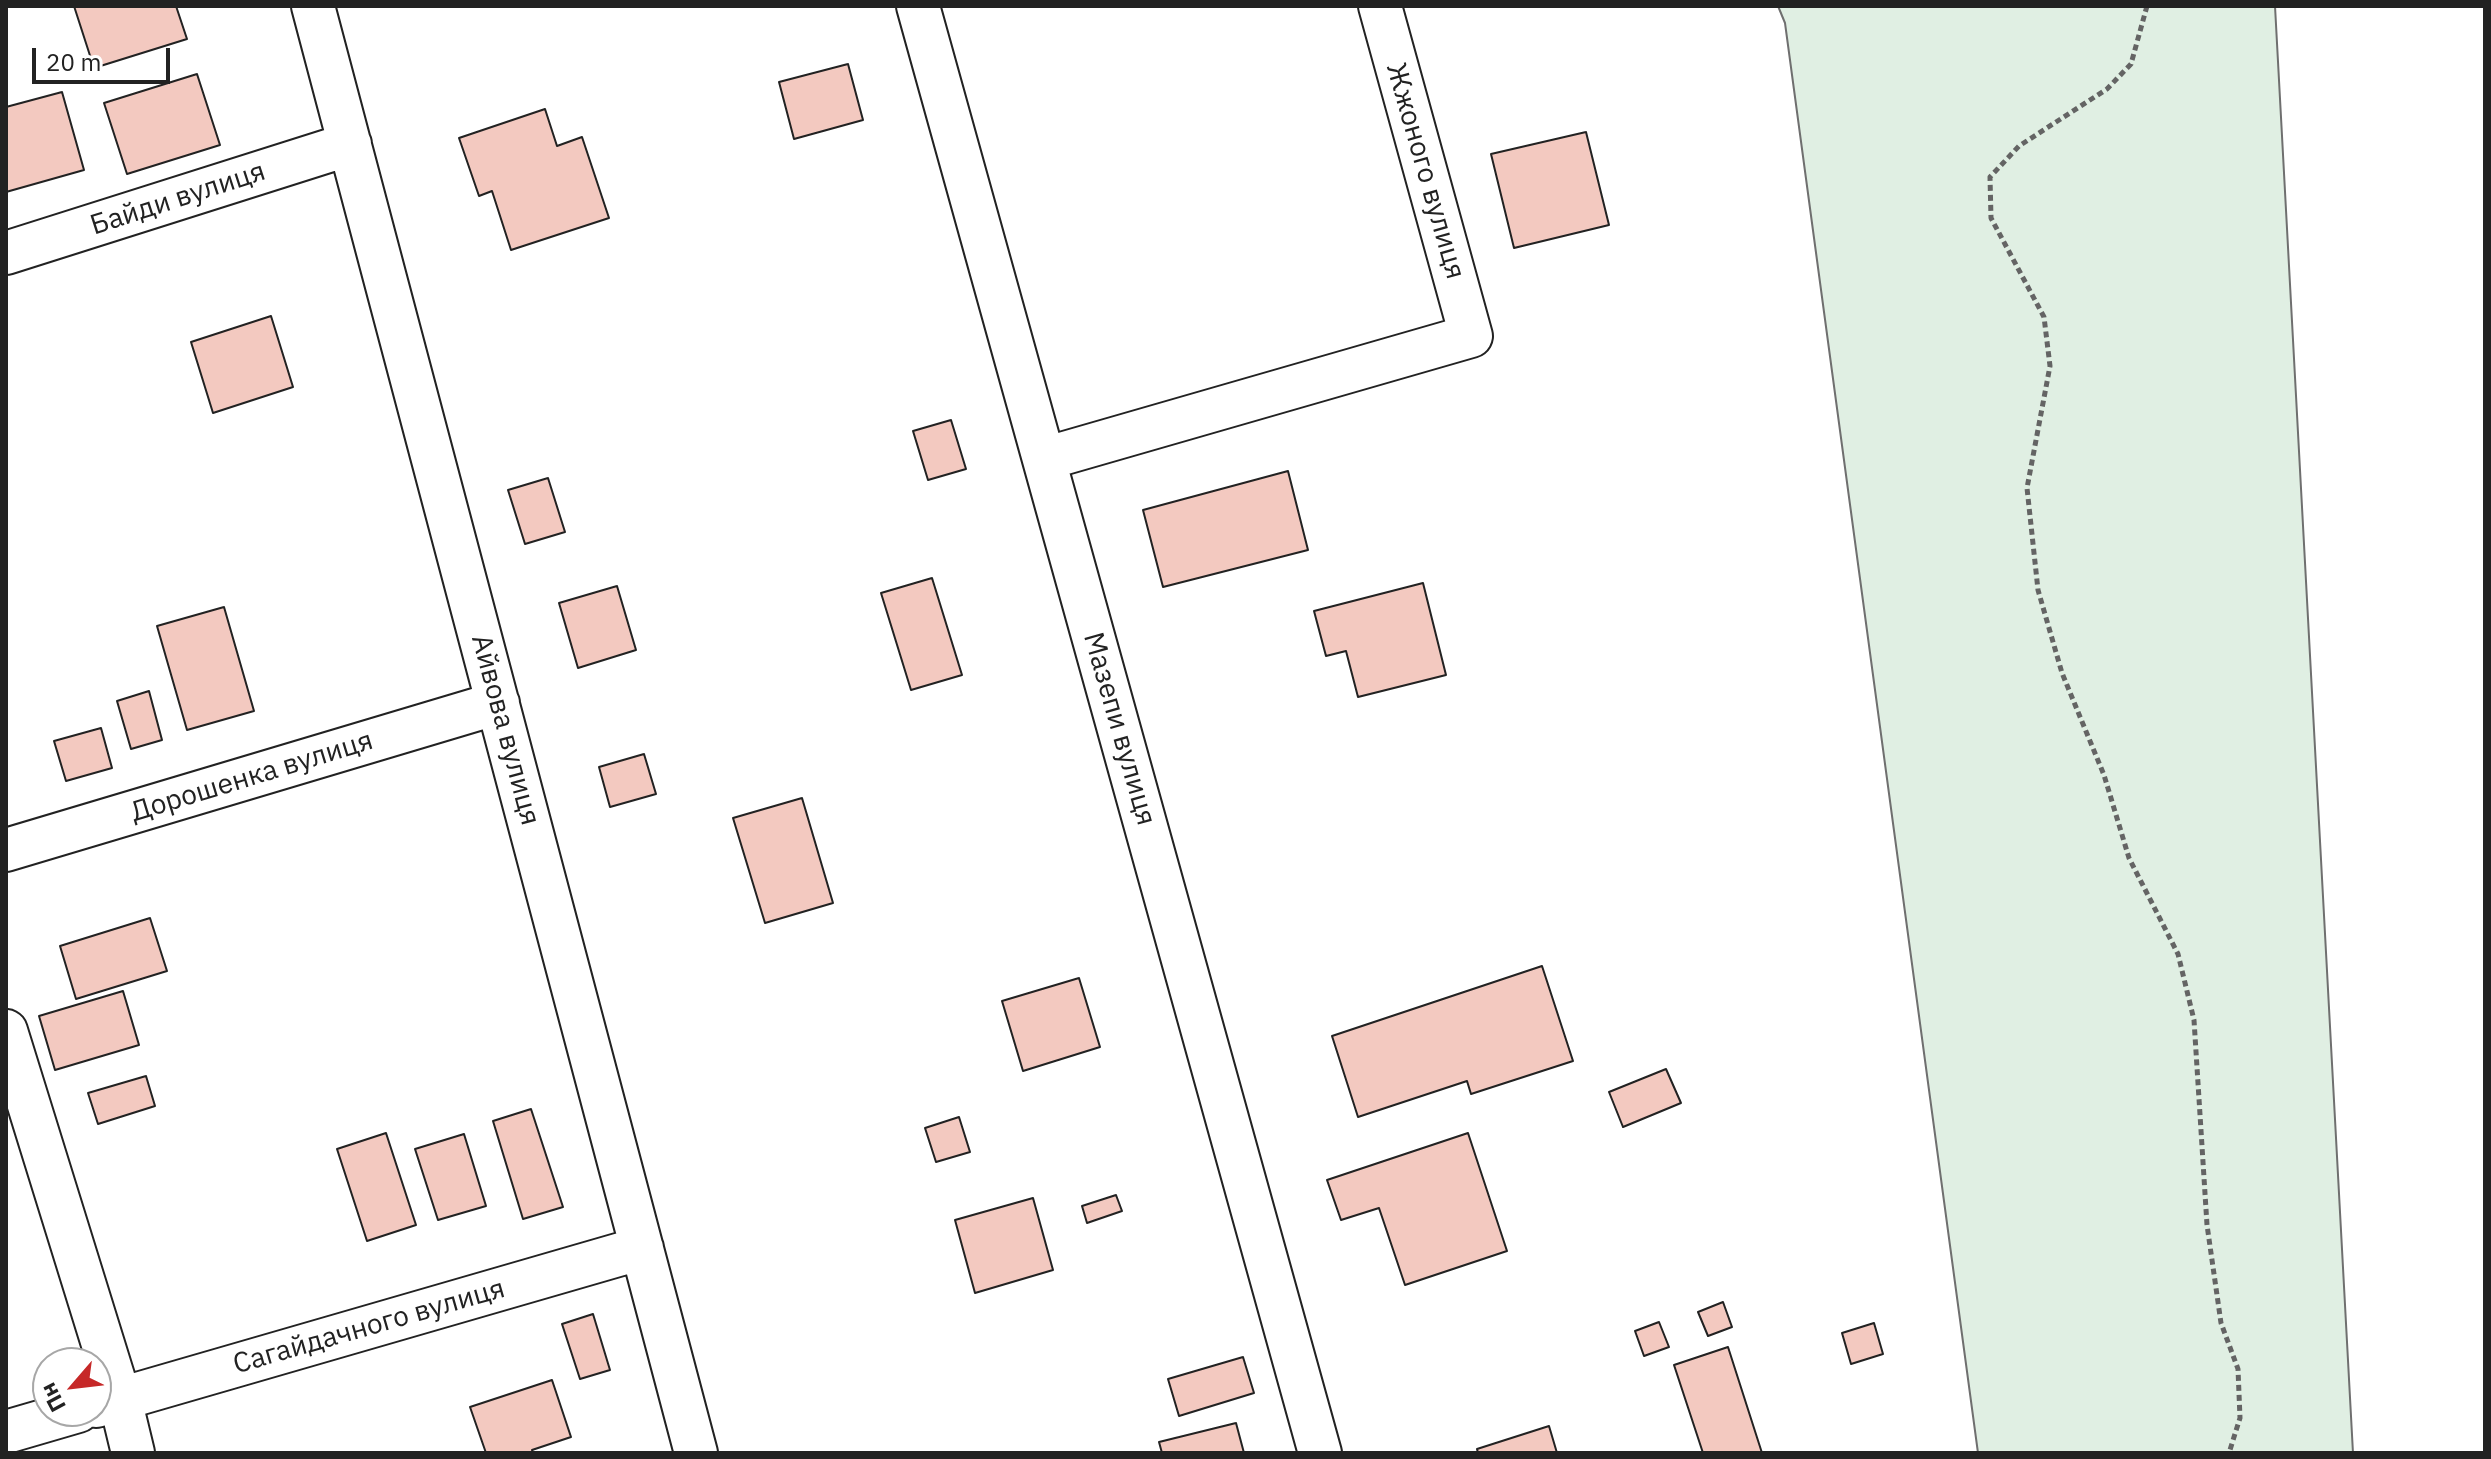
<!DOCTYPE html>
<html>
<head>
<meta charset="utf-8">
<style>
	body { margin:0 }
	#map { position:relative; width:2491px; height:1459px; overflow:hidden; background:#fff; font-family:"IBM Plex Sans",sans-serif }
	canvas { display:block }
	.frame { position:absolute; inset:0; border:8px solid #222; pointer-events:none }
	.north { position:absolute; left:32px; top:1347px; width:80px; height:80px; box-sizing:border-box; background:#fff; border:2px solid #a7a7a7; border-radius:50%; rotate:242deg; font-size:22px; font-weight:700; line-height:32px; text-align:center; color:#222 }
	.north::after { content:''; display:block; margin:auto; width:28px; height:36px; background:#c62828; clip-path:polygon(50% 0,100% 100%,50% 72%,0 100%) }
	.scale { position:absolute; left:32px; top:48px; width:138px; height:36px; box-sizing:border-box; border:4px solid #222; border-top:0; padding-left:10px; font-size:24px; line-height:28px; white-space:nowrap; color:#222; -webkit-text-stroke:6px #fff; paint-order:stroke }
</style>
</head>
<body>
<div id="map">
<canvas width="2491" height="1459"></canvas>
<div class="frame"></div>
<div class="north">Пн</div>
<div class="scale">20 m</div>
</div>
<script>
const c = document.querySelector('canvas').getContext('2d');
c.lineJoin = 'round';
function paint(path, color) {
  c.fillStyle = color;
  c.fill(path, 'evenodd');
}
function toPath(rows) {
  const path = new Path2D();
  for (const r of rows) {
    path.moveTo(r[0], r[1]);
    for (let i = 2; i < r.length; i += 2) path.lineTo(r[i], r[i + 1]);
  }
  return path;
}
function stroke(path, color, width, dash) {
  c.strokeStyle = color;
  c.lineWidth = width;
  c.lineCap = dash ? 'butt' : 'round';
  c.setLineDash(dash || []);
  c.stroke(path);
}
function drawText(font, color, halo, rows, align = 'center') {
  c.font = font + ' "IBM Plex Sans",sans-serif';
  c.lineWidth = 6;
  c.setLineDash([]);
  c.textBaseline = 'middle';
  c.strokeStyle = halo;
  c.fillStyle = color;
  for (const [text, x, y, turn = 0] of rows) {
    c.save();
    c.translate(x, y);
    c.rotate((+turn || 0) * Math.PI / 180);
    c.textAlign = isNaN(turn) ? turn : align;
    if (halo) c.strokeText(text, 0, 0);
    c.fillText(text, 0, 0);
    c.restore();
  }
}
const green = toPath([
	[1778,6,2275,6,2353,1453,1978,1453,1785,23,1778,6]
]);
paint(green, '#e0efe3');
stroke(green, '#6f6f6f', 2);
const building = toPath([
	[74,6,176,6,187,39,94,68,74,6],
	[848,64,863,120,794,139,779,82,848,64],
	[197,74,220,145,127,174,104,103,197,74],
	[62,92,84,170,6,192,6,107,62,92],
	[545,109,557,146,582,137,609,218,511,250,492,191,479,196,459,138,545,109],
	[1586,132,1609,225,1514,248,1491,154,1586,132],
	[271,316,293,387,213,413,191,342,271,316],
	[951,420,966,469,928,480,913,431,951,420],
	[1288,471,1308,550,1163,587,1143,510,1288,471],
	[548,478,565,532,525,544,508,490,548,478],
	[932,578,962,675,911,690,881,593,932,578],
	[1423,583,1446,675,1358,697,1346,651,1326,656,1314,611,1423,583],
	[617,586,636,650,578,668,559,603,617,586],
	[224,607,254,711,187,730,157,626,224,607],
	[149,691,162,740,131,749,117,701,149,691],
	[101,728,112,768,66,781,54,741,101,728],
	[644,754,656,794,610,807,599,767,644,754],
	[802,798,833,903,765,923,733,818,802,798],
	[150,918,167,971,76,999,60,946,150,918],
	[1542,966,1573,1061,1471,1094,1467,1081,1358,1117,1332,1036,1542,966],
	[1079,978,1100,1047,1023,1071,1002,1001,1079,978],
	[123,991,139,1045,55,1070,39,1016,123,991],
	[1666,1069,1681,1103,1623,1127,1609,1092,1666,1069],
	[146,1076,155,1106,98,1124,88,1093,146,1076],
	[531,1109,563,1207,523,1219,493,1121,531,1109],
	[959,1117,970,1152,936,1162,925,1128,959,1117],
	[386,1133,416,1225,367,1241,337,1149,386,1133],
	[1468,1133,1507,1251,1405,1285,1379,1208,1341,1220,1327,1180,1468,1133],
	[464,1134,486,1206,438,1220,415,1149,464,1134],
	[1116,1195,1122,1211,1087,1223,1082,1206,1116,1195],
	[1033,1198,1053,1270,975,1293,955,1220,1033,1198],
	[1723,1302,1732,1327,1708,1336,1698,1312,1723,1302],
	[593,1314,610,1370,580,1379,562,1324,593,1314],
	[1659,1322,1669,1347,1644,1356,1635,1331,1659,1322],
	[1874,1323,1883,1354,1851,1364,1842,1333,1874,1323],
	[1728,1347,1762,1453,1703,1453,1674,1365,1728,1347],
	[1243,1357,1254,1393,1179,1416,1168,1379,1243,1357],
	[552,1380,571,1437,532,1450,533,1453,486,1453,470,1407,552,1380],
	[1236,1423,1244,1453,1162,1453,1159,1442,1236,1423],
	[1549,1426,1557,1453,1478,1453,1477,1449,1549,1426]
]);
paint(building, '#f3c9c0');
stroke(building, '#222', 2);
const minor = toPath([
	[313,6,696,1453],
	[918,6,1320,1453],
	[6,253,350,144],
	[1044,459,1471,336,1380,6],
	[6,850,498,703],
	[6,1031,120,1399,133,1453],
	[96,1406,642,1248],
	[6,1432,78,1411]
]);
stroke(minor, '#222', 46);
stroke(toPath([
	[2147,6,2131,64,2107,89,2019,146,1990,177,1991,218,2044,317,2050,366,2027,488,2038,590,2062,673,2104,775,2129,858,2178,954,2194,1020,2207,1225,2221,1323,2238,1369,2240,1418,2229,1453]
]), '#646464', 5, [6, 4]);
stroke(minor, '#fff', 42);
drawText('28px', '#222', '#fff', [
	["Жжоного вулиця",1425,171,74],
	["Байди вулиця",178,199,-18],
	["Мазепи вулиця",1119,729,74],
	["Айвова вулиця",505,730,75],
	["Дорошенка вулиця",252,777,-17],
	["Сагайдачного вулиця",369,1327,-16]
]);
</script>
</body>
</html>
